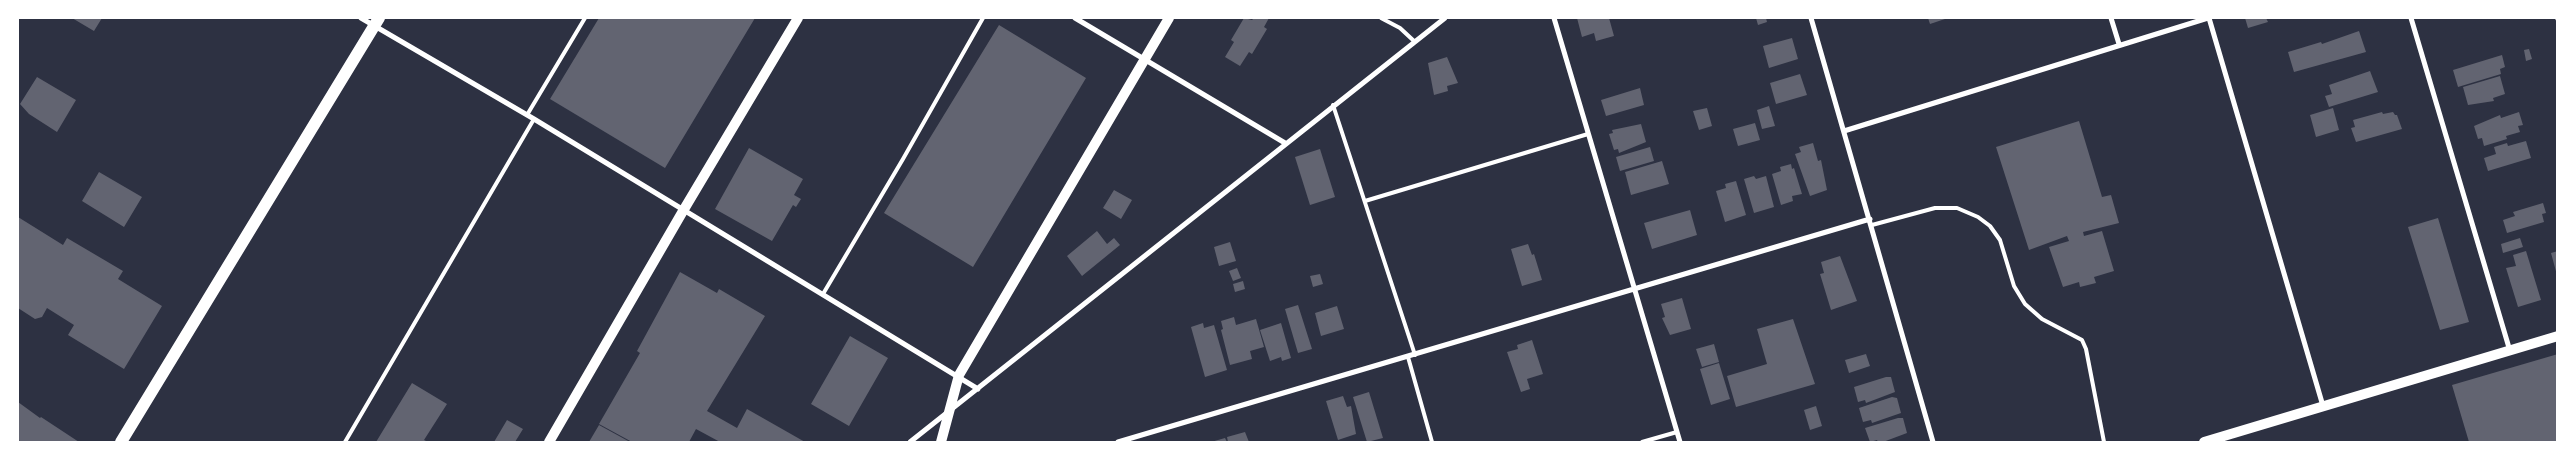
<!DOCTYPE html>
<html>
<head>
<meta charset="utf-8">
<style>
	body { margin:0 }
	#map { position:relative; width:2575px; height:460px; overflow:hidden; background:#2d3142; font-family:Poppins,sans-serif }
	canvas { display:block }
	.frame { position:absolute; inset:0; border:19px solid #fff; pointer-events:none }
</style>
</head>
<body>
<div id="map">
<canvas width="2575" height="460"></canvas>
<div class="frame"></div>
</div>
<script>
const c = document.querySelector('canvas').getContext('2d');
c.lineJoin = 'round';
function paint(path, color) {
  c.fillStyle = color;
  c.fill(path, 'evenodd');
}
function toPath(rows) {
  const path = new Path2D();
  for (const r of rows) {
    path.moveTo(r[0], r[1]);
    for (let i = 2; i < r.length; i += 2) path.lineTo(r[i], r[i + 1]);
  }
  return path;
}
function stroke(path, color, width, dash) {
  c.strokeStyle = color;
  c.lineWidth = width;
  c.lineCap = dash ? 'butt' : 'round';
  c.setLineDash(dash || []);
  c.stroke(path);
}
paint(toPath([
	[72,18,102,18,94,31],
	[599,18,755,18,665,168,550,99],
	[1244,18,1252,20,1254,18,1269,18,1264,27,1267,29,1252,54,1249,52,1240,66,1225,57,1234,42,1231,40],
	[1577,18,1609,18,1614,36,1596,41,1594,33,1582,37],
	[1756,18,1766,18,1767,22,1758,25],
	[1928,18,1948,18,1930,24],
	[2245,18,2266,18,2268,22,2248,28],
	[999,25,1086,78,973,267,884,213],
	[2359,31,2366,52,2294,72,2288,52,2321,42,2322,44],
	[1792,38,1798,59,1769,68,1763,46],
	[2529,49,2532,59,2526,61,2524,50],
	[2502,55,2505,67,2500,69,2501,74,2458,87,2453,70],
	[1447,57,1458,83,1447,86,1448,91,1434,95,1428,63],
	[2370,71,2378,92,2329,107,2325,96,2332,94,2329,85],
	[1800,74,1807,95,1776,104,1770,83],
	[2500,76,2505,94,2493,98,2494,101,2468,105,2463,87],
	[37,77,76,100,57,132,29,114,20,104],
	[1640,88,1644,105,1606,116,1601,100],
	[1769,106,1775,126,1762,129,1757,110],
	[1707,108,1712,126,1699,130,1693,111],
	[2333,108,2339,130,2316,137,2310,115],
	[2382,112,2383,114,2393,112,2395,115,2397,115,2402,129,2356,142,2351,128,2355,127,2353,120],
	[2519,112,2523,125,2518,126,2520,132,2506,136,2507,139,2484,146,2482,138,2478,139,2474,126,2500,115,2501,118],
	[2079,121,2102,197,2111,195,2119,223,2083,232,2084,236,2102,231,2114,271,2094,277,2096,283,2080,287,2079,282,2063,287,2049,247,2069,241,2067,236,2029,250,1996,147],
	[1755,123,1760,140,1738,146,1733,129],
	[1641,124,1646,142,1619,153,1618,149,1614,150,1609,134,1613,133,1612,130],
	[2526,141,2531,158,2488,171,2484,158,2496,154,2494,147,2507,143,2508,146],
	[1813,143,1818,161,1821,160,1827,190,1810,196,1795,154,1801,152,1799,147],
	[1650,147,1654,161,1620,171,1616,157],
	[749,148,803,179,794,195,801,199,796,207,793,205,772,241,715,209],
	[1320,149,1335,197,1310,205,1295,157],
	[1662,161,1669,184,1631,195,1625,172],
	[1791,164,1792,169,1794,168,1802,194,1792,196,1793,201,1781,205,1772,174,1781,171,1780,167],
	[99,172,142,197,124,227,82,201],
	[1754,176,1756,179,1766,176,1774,207,1754,213,1744,179],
	[1736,181,1746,215,1725,222,1716,191,1726,188,1725,184],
	[1114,190,1132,200,1121,219,1103,208],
	[2543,203,2546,213,2542,214,2544,222,2507,233,2503,220,2515,216,2513,212],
	[1690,210,1697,235,1652,249,1644,223],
	[18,217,63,245,67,238,123,271,118,279,162,306,124,369,68,335,74,325,47,308,42,317,35,319,18,308],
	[2438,218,2469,322,2440,330,2408,227],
	[1097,231,1107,244,1114,238,1120,245,1082,276,1067,256],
	[2520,238,2523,247,2503,253,2501,244],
	[1230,242,1236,261,1219,266,1214,247],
	[1528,244,1532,255,1534,254,1542,280,1522,286,1511,249],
	[2526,251,2541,300,2518,307,2506,268,2516,266,2513,255],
	[2558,251,2558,275,2557,275,2551,253],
	[1840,256,1857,301,1831,310,1820,274,1824,273,1821,262],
	[1237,268,1241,278,1233,281,1229,271],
	[680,272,717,293,719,289,765,316,707,411,737,428,747,409,805,442,720,442,696,429,689,442,632,442,599,424,640,353,637,351],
	[1320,274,1323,284,1313,287,1310,276],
	[1243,281,1245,289,1235,292,1233,284],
	[1682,298,1691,329,1670,335,1662,318,1665,317,1661,304],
	[1298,305,1312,349,1298,353,1285,309],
	[1337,306,1344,329,1321,336,1315,313],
	[1234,317,1236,325,1256,319,1264,347,1250,351,1252,359,1230,365,1221,330,1223,329,1221,321],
	[1793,319,1815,384,1736,407,1727,376,1767,364,1757,329],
	[1203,323,1204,328,1214,325,1227,370,1205,377,1191,327],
	[1281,323,1291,358,1282,361,1281,357,1270,361,1260,330],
	[850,336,888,358,849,426,811,404],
	[1532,340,1543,374,1527,379,1530,389,1521,392,1507,352,1518,349,1517,345],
	[1714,344,1719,362,1702,367,1696,349],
	[1866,354,1870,366,1849,373,1845,360],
	[2558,354,2558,442,2469,442,2452,385],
	[1719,363,1730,399,1711,405,1700,369],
	[1886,377,1891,377,1895,392,1866,403,1865,400,1858,402,1854,387],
	[412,383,447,404,424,440,428,442,376,442],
	[1369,392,1383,438,1367,442,1353,397],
	[1343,396,1347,407,1351,406,1356,434,1338,440,1326,401],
	[1892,397,1897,398,1901,413,1872,423,1871,420,1863,422,1859,408],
	[18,402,40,418,41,417,79,442,21,442,18,440],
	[1816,406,1822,426,1810,430,1804,410],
	[1898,418,1903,418,1907,433,1883,442,1878,442,1877,440,1870,442,1865,428],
	[507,420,523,429,515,442,494,442],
	[599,425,630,442,589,442],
	[1245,432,1249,442,1228,442,1227,437],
	[1225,438,1227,442,1211,442]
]), '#626471');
stroke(toPath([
	[1381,18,1400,28,1414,41],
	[2557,18,2558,20],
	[1333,105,1415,355],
	[527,115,585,18],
	[1365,201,1588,134],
	[1872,225,1935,208,1957,208,1978,217,1990,226,2000,240,2014,286,2025,304,2042,319,2082,340,2086,349,2104,442],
	[823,294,903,159,983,18],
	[1408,357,1432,442],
	[345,442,534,119],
	[1642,442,1677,432]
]), '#fff', 4);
stroke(toPath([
	[361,18,534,119,978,389],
	[1075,18,1285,143],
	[1554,18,1680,442],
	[1811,18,1933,442],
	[2111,18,2119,44],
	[2209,18,2323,406],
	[2411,18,2510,351],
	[1844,131,2208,18],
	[910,442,1445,18],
	[1118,442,1870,219]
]), '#fff', 5);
stroke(toPath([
	[549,442,683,211,798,18],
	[941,442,959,375,1169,18],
	[2204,442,2558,336]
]), '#fff', 10);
stroke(toPath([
	[121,442,379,18]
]), '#fff', 12);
</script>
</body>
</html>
